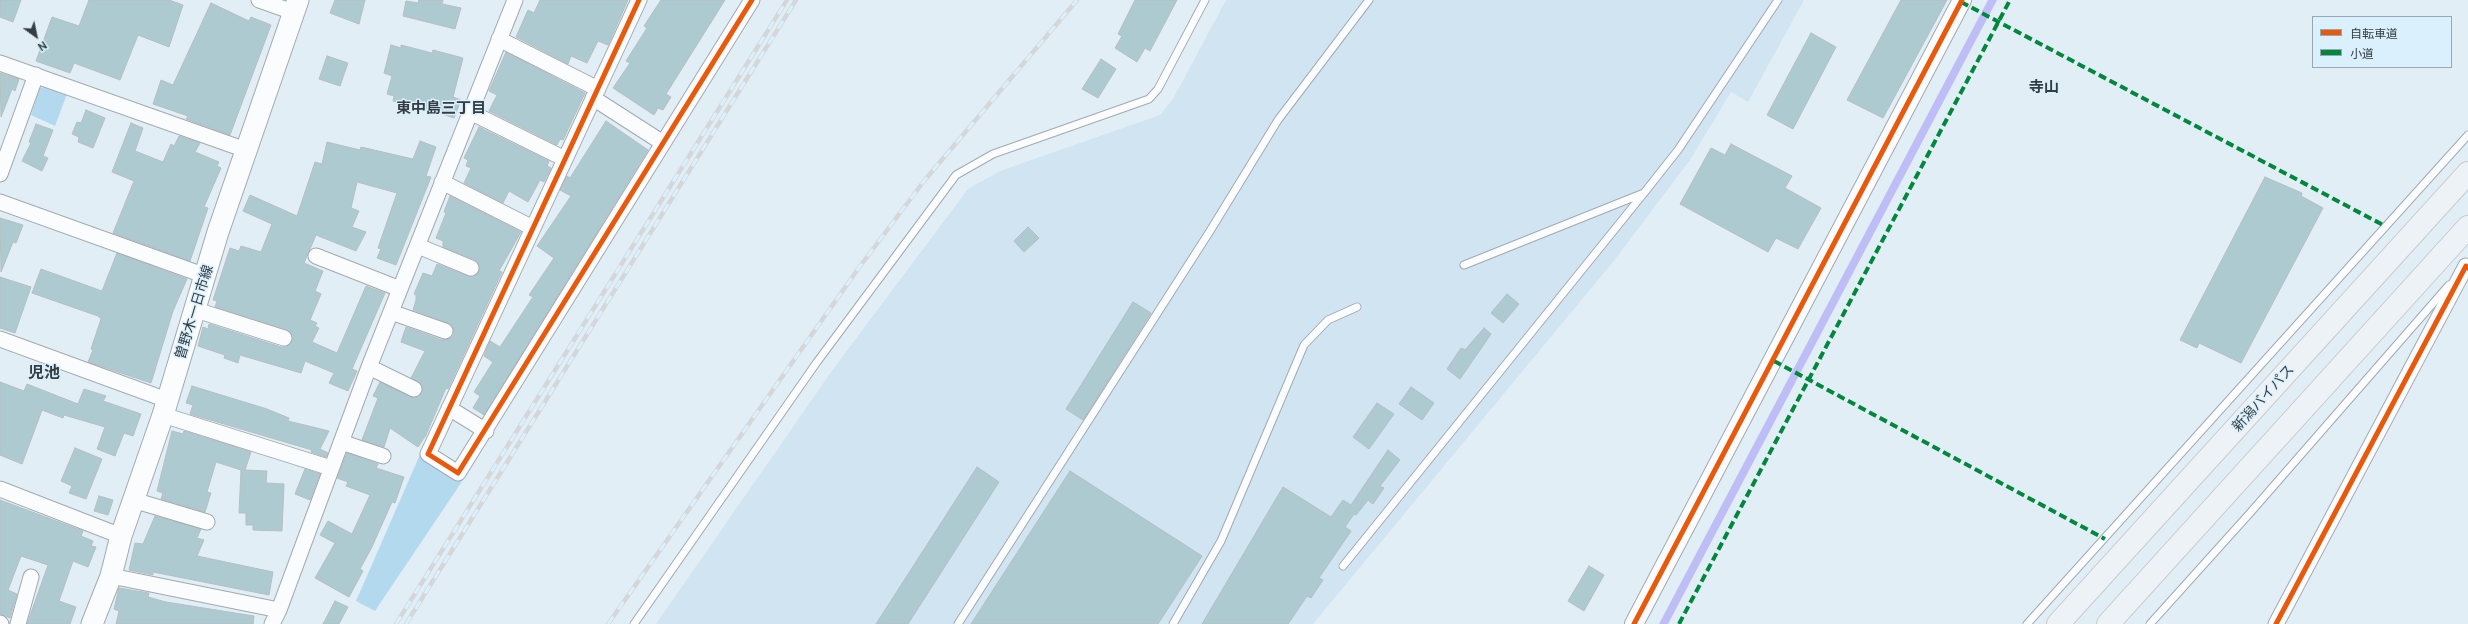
<!DOCTYPE html>
<html>
<head>
<meta charset="utf-8">
<style>
	body { margin:0 }
	#map { position:relative; width:2468px; height:624px; overflow:hidden; background:#e2eef5; font-family:Ubuntu,"Noto Sans JP",sans-serif }
	canvas { display:block }
	.legend { position:absolute; left:2312px; top:16px; width:140px; height:52px; box-sizing:border-box; background:#daf0fd; border:1px solid #98a8b2; margin:0; padding:5px 7px; list-style:none; font-size:12px; color:#353d42 }
	.legend li { display:flex; align-items:center; gap:8px; height:20px }
	.legend b { width:20px; border:1px solid #98a8b2 }
	.north { position:absolute; left:16px; top:16px; width:40px; height:40px; -webkit-text-stroke:3px #daf0fd; paint-order:stroke; rotate:147deg; font-size:11px; font-weight:700; line-height:16px; text-align:center; color:#353d42 }
	.north::after { content:''; display:block; margin:auto; width:14px; height:18px; background:#353d42; clip-path:polygon(50% 0,100% 100%,50% 72%,0 100%) }
</style>
</head>
<body>
<div id="map">
<canvas width="2468" height="624"></canvas>
<ul class="legend">
<li><b style="height:5px;background:#e8590c"></b>自転車道</li>
<li><b style="height:5px;background:#00873e"></b>小道</li>
</ul>
<div class="north">N</div>
</div>
<script>
const c = document.querySelector('canvas').getContext('2d');
c.lineJoin = 'round';
function paint(path, color) {
  c.fillStyle = color;
  c.fill(path, 'evenodd');
}
function toPath(rows) {
  const path = new Path2D();
  for (const r of rows) {
    path.moveTo(r[0], r[1]);
    for (let i = 2; i < r.length; i += 2) path.lineTo(r[i], r[i + 1]);
  }
  return path;
}
function stroke(path, color, width, dash) {
  c.strokeStyle = color;
  c.lineWidth = width;
  c.lineCap = dash ? 'butt' : 'round';
  c.setLineDash(dash || []);
  c.stroke(path);
}
function drawText(font, color, halo, rows, align = 'center') {
  c.font = font + ' Ubuntu,"Noto Sans JP",sans-serif';
  c.lineWidth = 3;
  c.setLineDash([]);
  c.textBaseline = 'middle';
  c.strokeStyle = halo;
  c.fillStyle = color;
  for (const [text, x, y, turn = 0] of rows) {
    c.save();
    c.translate(x, y);
    c.rotate((+turn || 0) * Math.PI / 180);
    c.textAlign = isNaN(turn) ? turn : align;
    if (halo) c.strokeText(text, 0, 0);
    c.fillText(text, 0, 0);
    c.restore();
  }
}
paint(toPath([
	[1226,0,1804,0,1748,102,1731,92,1690,160,1613,262,1313,624,656,624,831,372,968,189,1000,171,1160,115,1173,99]
]), '#d0e5f1');
paint(toPath([
	[47,86,67,94,55,126,31,115,40,88],
	[422,450,465,477,375,611,356,601]
]), '#b3d9ee');
paint(toPath([
	[1988,0,1997,0,1668,624,1659,624]
]), '#bebdf6');
const building = toPath([
	[0,0,21,0,13,22,0,17,0,0],
	[89,0,169,0,183,5,169,47,138,35,120,80,74,63,70,73,36,61,52,17,79,26,89,0],
	[335,0,365,0,359,24,330,13,335,0],
	[419,0,443,0,442,4,461,8,455,29,403,16,406,1,418,3,419,0],
	[540,0,628,0,608,45,598,41,587,63,571,56,568,64,516,37,528,10,534,13,540,0],
	[661,0,725,0,666,94,671,97,663,110,658,108,654,115,613,88,630,63,626,61,647,28,644,26,661,0],
	[1135,0,1177,0,1150,51,1145,48,1137,62,1115,48,1122,36,1118,34,1135,0],
	[1901,0,1947,0,1883,118,1847,100,1901,0],
	[211,3,249,21,251,17,271,25,230,135,186,119,188,116,153,104,161,80,173,85,211,3],
	[1811,33,1836,47,1793,129,1767,115,1811,33],
	[391,45,401,48,401,45,432,53,433,50,463,58,453,97,461,100,454,118,433,111,433,112,393,101,394,96,387,94,392,76,384,73,391,45],
	[506,52,585,93,563,140,560,139,557,145,489,111,497,95,489,91,506,52],
	[327,56,348,63,340,86,319,79,327,56],
	[1101,59,1116,69,1098,98,1082,89,1101,59],
	[0,73,19,79,15,91,12,89,1,117,0,73],
	[86,110,105,118,93,148,78,142,79,137,72,134,77,122,81,123,86,110],
	[606,121,648,150,484,415,473,408,480,396,474,392,493,362,484,356,490,341,500,347,533,297,529,295,554,258,537,246,571,196,560,190,567,176,570,178,606,121],
	[131,123,143,128,135,151,163,162,171,144,174,146,179,136,200,143,195,152,219,162,217,166,221,168,204,207,208,208,190,261,113,233,134,181,112,172,131,123],
	[36,124,53,130,43,156,48,158,42,171,22,161,31,143,29,142,36,124],
	[479,127,549,161,547,166,551,168,544,182,540,180,528,202,509,191,503,203,464,183,471,168,466,166,468,160,464,158,479,127],
	[420,141,436,147,426,176,431,177,396,265,377,258,381,249,378,248,397,193,357,182,351,208,359,211,352,227,366,232,356,251,316,235,304,263,323,271,315,291,321,294,310,320,317,323,315,326,319,328,312,342,337,353,366,286,385,293,352,369,357,371,348,391,329,383,334,373,305,361,301,373,240,355,238,363,224,358,225,355,198,346,203,327,208,329,209,324,281,347,286,347,292,341,293,336,287,330,215,307,217,301,213,300,230,248,239,251,241,246,261,252,272,224,243,211,250,195,297,216,315,162,322,164,327,142,360,150,361,147,413,159,420,141],
	[1731,144,1792,176,1785,188,1821,208,1798,249,1776,238,1768,252,1680,204,1711,148,1725,155,1731,144],
	[2265,177,2302,193,2301,196,2323,208,2241,363,2199,343,2197,348,2180,340,2265,177],
	[450,196,521,232,499,271,502,272,448,389,446,388,426,435,418,447,390,428,384,447,362,440,378,398,373,396,380,382,414,398,419,396,423,389,421,384,411,378,425,351,401,342,406,327,442,340,451,338,454,334,452,325,448,323,413,310,416,300,416,295,414,294,423,273,432,276,437,264,468,276,476,275,479,271,480,266,475,260,443,247,443,241,436,238,446,213,444,212,450,196],
	[0,218,23,225,16,243,13,242,1,272,0,218],
	[1028,227,1039,238,1024,252,1014,241,1028,227],
	[117,253,187,279,173,311,151,383,88,362,93,350,91,349,101,319,98,316,32,293,41,269,102,291,117,253],
	[0,277,31,287,15,333,0,328,0,277],
	[1507,294,1519,304,1503,323,1491,313,1507,294],
	[1133,302,1151,313,1083,420,1066,409,1133,302],
	[1484,328,1491,334,1460,379,1447,369,1461,348,1465,350,1484,328],
	[0,382,24,391,27,384,78,404,84,389,106,396,103,401,141,414,133,436,124,433,115,456,97,449,105,427,64,415,63,418,42,410,22,464,0,455,0,382],
	[192,386,267,409,289,418,288,421,329,431,320,449,328,453,326,457,311,452,312,450,190,414,193,405,186,403,192,386],
	[1411,387,1434,403,1422,420,1399,404,1411,387],
	[1377,403,1394,414,1369,449,1353,437,1377,403],
	[172,431,183,434,184,431,251,452,245,470,267,471,266,483,284,484,282,531,253,530,253,525,246,525,246,513,239,513,241,470,216,462,207,492,211,493,205,512,161,499,163,493,157,491,172,431],
	[75,448,102,459,86,499,69,493,72,486,61,481,75,448],
	[1388,450,1400,460,1380,486,1384,488,1373,504,1368,500,1356,515,1354,514,1345,527,1351,531,1319,578,1323,580,1311,598,1307,596,1288,624,1202,624,1283,487,1331,517,1343,500,1351,505,1388,450],
	[347,453,378,464,376,468,404,477,395,503,392,502,371,549,360,569,363,571,349,597,315,578,335,543,320,535,328,521,352,534,370,495,346,486,348,482,337,478,347,453],
	[977,467,999,482,908,624,876,624,977,467],
	[305,469,320,474,310,500,295,494,305,469],
	[1070,471,1202,556,1158,624,971,624,1070,471],
	[99,496,113,500,108,515,94,511,99,496],
	[0,500,83,531,81,536,93,541,91,546,96,547,88,567,73,561,59,601,76,607,70,624,27,624,48,565,21,556,8,590,17,594,10,618,0,614,0,500],
	[155,516,201,529,197,538,204,540,197,556,273,572,269,595,153,572,153,575,129,570,135,543,143,544,155,516],
	[1589,566,1604,575,1584,611,1568,601,1589,566],
	[119,588,149,593,148,597,166,602,254,616,253,624,116,624,119,611,114,609,119,588],
	[335,601,348,607,339,624,323,624,335,601]
]);
paint(building, '#adcad0');
stroke(building, '#b4bfc2', 1);
const service = toPath([
	[1464,265,1644,193,1678,150,1778,0],
	[1343,566,1644,193],
	[634,624,817,362,956,175,993,154,1149,99,1158,89,1205,0],
	[958,624,1210,231,1278,120,1369,0],
	[1173,624,1221,541,1304,345,1328,320,1357,307],
	[2027,624,2468,135],
	[2150,624,2250,513,2449,285]
]);
const minor = toPath([
	[259,0,293,12],
	[639,0,428,454,458,473,752,0],
	[499,39,598,89],
	[0,63,246,150],
	[593,98,663,143],
	[470,112,565,159],
	[0,174,36,75],
	[442,182,533,228],
	[0,202,206,276],
	[418,246,471,268],
	[316,256,400,289],
	[196,310,284,338],
	[391,312,445,331],
	[0,339,167,400],
	[369,367,414,389],
	[449,408,486,431],
	[163,415,331,468],
	[341,442,383,456],
	[0,489,121,536],
	[133,500,207,522],
	[111,576,279,610,369,367,515,0],
	[0,623,1,624],
	[18,624,31,577],
	[272,624,279,610],
	[2276,624,2466,266,2468,268]
]);
const tertiary = toPath([
	[1634,624,1962,0]
]);
const secondary = toPath([
	[92,624,111,576,121,536,163,415,218,232,298,0]
]);
const trunk = toPath([
	[2058,624,2468,173],
	[2108,624,2468,227]
]);
stroke(service, '#a1aab0', 9);
stroke(minor, '#a1aab0', 17);
stroke(tertiary, '#a1aab0', 20);
stroke(secondary, '#a1aab0', 23);
stroke(trunk, '#c5cace', 24);
stroke(service, '#fbfcfe', 7);
stroke(minor, '#fbfcfe', 15);
stroke(tertiary, '#fbfcfe', 18);
stroke(secondary, '#fbfcfe', 21);
stroke(trunk, '#edf2f6', 22);
const rail = toPath([
	[396,624,787,0],
	[406,624,796,0],
	[608,624,858,269,924,181,1077,0]
]);
stroke(rail, '#d4d7d9', 4.5);
stroke(rail, '#daf0fd', 3, [9]);
stroke(toPath([
	[1961,2,2385,226],
	[1774,361,2105,539],
	[1679,624,2010,0]
]), '#00873e', 4, [8, 4]);
stroke(toPath([
	[639,0,428,454,458,473,752,0],
	[1634,624,1962,0],
	[2276,624,2466,266,2468,268]
]), '#e8590c', 5);
drawText('14px', '#353d42', '#daf0fd', [
	["曽野木一日市線",194,312,-73],
	["新潟バイパス",2263,398,-48]
]);
drawText('bold 15px', '#353d42', '#daf0fd', [
	["寺山",2044,87],
	["東中島三丁目",441,108]
]);
drawText('bold 16px', '#353d42', '#daf0fd', [
	["児池",44,373]
]);
</script>
</body>
</html>
